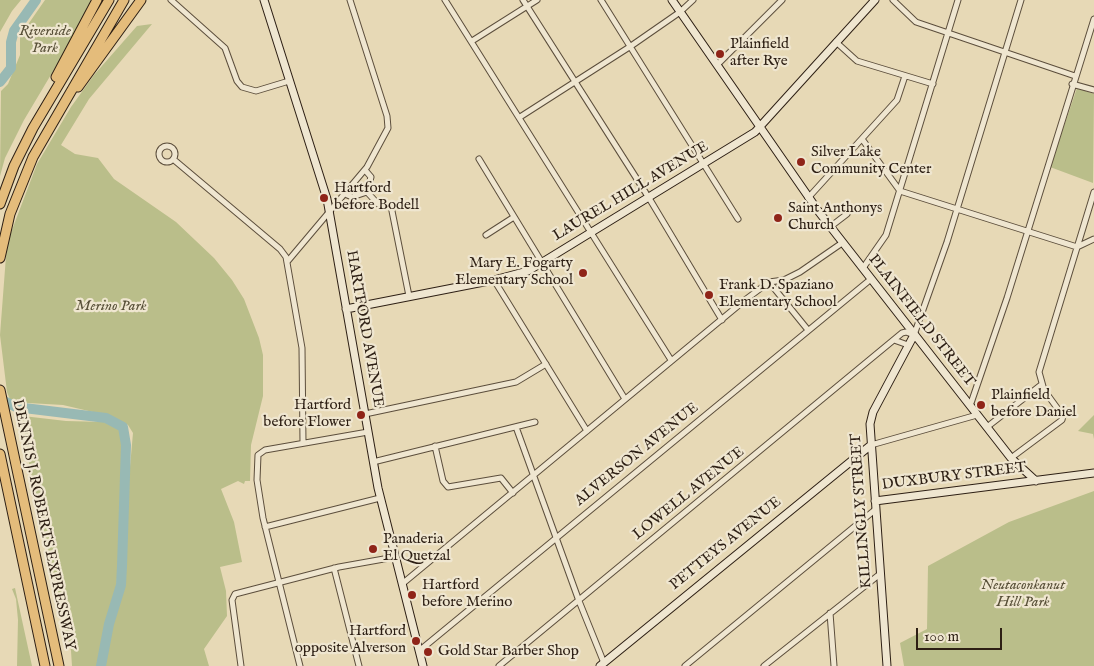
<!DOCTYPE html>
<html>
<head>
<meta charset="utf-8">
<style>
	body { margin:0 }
	#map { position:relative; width:1094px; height:666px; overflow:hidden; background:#e7d9b6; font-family:"IM FELL English",serif }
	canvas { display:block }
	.scale { position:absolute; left:916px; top:628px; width:86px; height:22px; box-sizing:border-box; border:2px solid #2d1f14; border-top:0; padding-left:6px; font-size:15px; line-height:18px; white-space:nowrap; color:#2d1f14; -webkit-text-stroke:4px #efe6d0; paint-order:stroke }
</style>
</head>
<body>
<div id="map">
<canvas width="1094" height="666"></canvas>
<div class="scale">100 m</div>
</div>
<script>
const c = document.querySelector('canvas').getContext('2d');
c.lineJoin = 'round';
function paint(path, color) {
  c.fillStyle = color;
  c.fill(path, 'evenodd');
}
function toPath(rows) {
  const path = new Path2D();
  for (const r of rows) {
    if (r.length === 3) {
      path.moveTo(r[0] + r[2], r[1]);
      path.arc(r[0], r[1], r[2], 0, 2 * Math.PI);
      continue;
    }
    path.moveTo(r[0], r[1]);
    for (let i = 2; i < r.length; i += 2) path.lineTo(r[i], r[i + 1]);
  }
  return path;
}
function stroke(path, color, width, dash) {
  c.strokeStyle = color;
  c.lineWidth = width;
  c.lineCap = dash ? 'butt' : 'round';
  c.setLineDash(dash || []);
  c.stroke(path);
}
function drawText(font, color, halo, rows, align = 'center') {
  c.font = font + ' "IM FELL English",serif';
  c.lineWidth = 4.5;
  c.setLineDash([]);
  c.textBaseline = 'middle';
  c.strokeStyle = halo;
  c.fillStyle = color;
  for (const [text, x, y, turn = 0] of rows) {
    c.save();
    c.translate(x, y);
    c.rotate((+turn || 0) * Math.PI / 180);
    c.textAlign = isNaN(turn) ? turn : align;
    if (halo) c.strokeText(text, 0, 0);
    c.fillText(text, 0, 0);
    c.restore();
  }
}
paint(toPath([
	[0,0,21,0,12,11,0,32],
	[45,0,93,0,71,41,24,120,5,158,0,176,1,91,8,84,20,55,20,36],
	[152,24,89,99,61,145,75,154,98,158,114,179,176,222,214,258,232,280,244,299,259,338,263,355,263,396,251,445,250,481,245,481,244,484,238,481,221,489,234,522,242,562,220,567,226,591,227,616,204,649,209,666,72,666,71,651,28,459,23,416,66,421,104,422,111,423,121,430,124,437,125,455,116,593,113,607,106,621,98,658,118,602,133,433,128,425,110,416,63,405,11,402,7,392,0,335,7,243,37,164,71,107,94,75,137,26],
	[1077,88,1094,94,1093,183,1050,167],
	[1094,415,1094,439,1093,434,1078,431],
	[1094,491,1094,666,904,666,900,643,927,629,928,566,1009,522],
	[15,588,32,666,17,666,18,620,16,599,12,589]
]), '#babe8a');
stroke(toPath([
	[0,82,11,68,11,42,14,31,36,0],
	[0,399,16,407,106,418,123,427,126,445,122,566,121,585,109,624,101,666]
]), '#98b9b4', 10);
const street = toPath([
	[171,0,225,48,237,81,242,87,256,91,289,81],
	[445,0,671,360],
	[523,0,649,198,722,320],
	[601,0,738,219],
	[893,0,916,22,1075,76],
	[472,41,537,0],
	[836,42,857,61,933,84],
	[717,65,782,0],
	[1072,84,1094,90],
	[520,117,631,46,680,12,693,0],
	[862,139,900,191,1077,247,1094,239],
	[167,154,8],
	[173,159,280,249,286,257,302,348,303,443],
	[479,159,625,399],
	[367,192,378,204],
	[345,194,352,197,367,192,371,177,365,170],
	[808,198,897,100,905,76],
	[392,211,409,296],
	[830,227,847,214],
	[486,235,514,217],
	[287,262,367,167,388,128,387,116,350,0],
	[863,268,886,235,958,0],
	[494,280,587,431],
	[769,282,808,330],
	[894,340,908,345],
	[970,406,1007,298,1094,19],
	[365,414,516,382,546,364],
	[516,427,579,601,604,663],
	[987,427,1041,385],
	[871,445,977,415],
	[435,446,443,481,448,487,501,478,513,493],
	[1011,458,1062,420,1063,416,1044,390,1039,372,1094,192],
	[373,462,535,422],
	[265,527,380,498],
	[334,568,359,666],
	[402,584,745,300,769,282,784,280,800,272,842,243],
	[830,613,834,666],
	[419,651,871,279],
	[241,666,232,600,235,594,339,567,395,557],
	[300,666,263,518,257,480,258,455,265,450,368,432],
	[499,666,902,333,906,332,914,335,947,242,1021,0],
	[685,666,876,509],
	[764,666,880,574]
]);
const secondary = toPath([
	[264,0,327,199,378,488,423,666],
	[672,0,819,212,1011,458,1036,481],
	[346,309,494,280,528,271,755,132,875,0],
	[875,501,1094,473],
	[600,666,871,445],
	[887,666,870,424,873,412,914,335]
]);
const highway = toPath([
	[56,77,97,0],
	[78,87,141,0],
	[0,204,14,166,33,128,109,0],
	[0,258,10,214,33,157,124,0],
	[0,390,59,666],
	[0,454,45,666]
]);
stroke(street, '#5c4e3c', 7);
stroke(secondary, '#2d1f14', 9);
stroke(highway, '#2d1f14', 11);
stroke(street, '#efe6d0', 5);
stroke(secondary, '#efe6d0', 7);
stroke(highway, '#e4bc7b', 9);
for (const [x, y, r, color] of [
	[720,54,5,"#8f2418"],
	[801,162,5,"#8f2418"],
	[324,198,5,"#8f2418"],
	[778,218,5,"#8f2418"],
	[583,273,5,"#8f2418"],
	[709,295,5,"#8f2418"],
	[981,405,5,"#8f2418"],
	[361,415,5,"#8f2418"],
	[373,549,5,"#8f2418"],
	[412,595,5,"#8f2418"],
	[416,641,5,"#8f2418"],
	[428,652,5,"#8f2418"]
]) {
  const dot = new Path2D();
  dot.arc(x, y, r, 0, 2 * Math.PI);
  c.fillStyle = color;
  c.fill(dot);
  stroke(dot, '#efe6d0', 2);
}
drawText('italic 15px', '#574f37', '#efe6d0', [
	["Riverside",45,32],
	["Park",45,49],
	["Merino Park",111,307],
	["Neutaconkanut",1023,586],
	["Hill Park",1023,603]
]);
drawText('15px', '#2d1f14', '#efe6d0', [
	["Plainfield",730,45],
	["after Rye",730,62],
	["Silver Lake",811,153],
	["Community Center",811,170],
	["Hartford",334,189],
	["before Bodell",334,206],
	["Saint Anthonys",788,209],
	["Church",788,226],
	["Mary E. Fogarty",573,264,"right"],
	["Elementary School",573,281,"right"],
	["Frank D. Spaziano",719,286],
	["Elementary School",719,303],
	["Plainfield",991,396],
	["before Daniel",991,413],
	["Hartford",351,406,"right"],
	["before Flower",351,423,"right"],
	["Panaderia",383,540],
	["El Quetzal",383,557],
	["Hartford",422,586],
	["before Merino",422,603],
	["Hartford",406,632,"right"],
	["opposite Alverson",406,649,"right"],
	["Gold Star Barber Shop",438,652]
], 'left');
drawText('15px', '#2d1f14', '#efe6d0', [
	["LAUREL HILL AVENUE",631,192,-31],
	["PLAINFIELD STREET",921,321,52],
	["HARTFORD AVENUE",364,329,80],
	["ALVERSON AVENUE",637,455,-39],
	["DUXBURY STREET",954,477,-7],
	["LOWELL AVENUE",689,494,-39],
	["KILLINGLY STREET",862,511,-94],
	["DENNIS J. ROBERTS EXPRESSWAY",43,525,78],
	["PETTEYS AVENUE",726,544,-39]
]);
</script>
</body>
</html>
